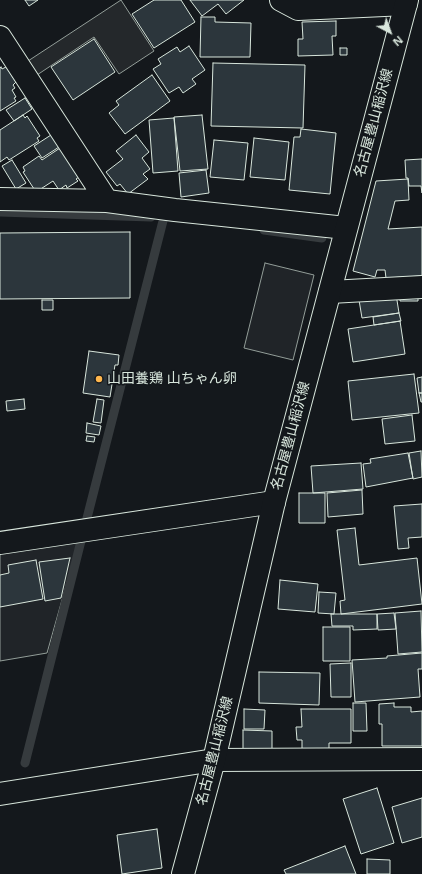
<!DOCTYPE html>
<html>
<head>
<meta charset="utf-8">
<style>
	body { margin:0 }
	#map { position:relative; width:422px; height:874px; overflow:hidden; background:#14181c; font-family:"Open Sans",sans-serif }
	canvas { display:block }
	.north { position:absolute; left:370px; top:12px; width:40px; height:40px; -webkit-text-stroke:3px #14181c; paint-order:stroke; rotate:139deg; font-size:11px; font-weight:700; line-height:16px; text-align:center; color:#d8e6dc }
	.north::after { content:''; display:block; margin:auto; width:14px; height:18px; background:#d8e6dc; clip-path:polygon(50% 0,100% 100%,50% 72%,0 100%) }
</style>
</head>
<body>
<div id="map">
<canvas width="422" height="874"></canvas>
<div class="north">N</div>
</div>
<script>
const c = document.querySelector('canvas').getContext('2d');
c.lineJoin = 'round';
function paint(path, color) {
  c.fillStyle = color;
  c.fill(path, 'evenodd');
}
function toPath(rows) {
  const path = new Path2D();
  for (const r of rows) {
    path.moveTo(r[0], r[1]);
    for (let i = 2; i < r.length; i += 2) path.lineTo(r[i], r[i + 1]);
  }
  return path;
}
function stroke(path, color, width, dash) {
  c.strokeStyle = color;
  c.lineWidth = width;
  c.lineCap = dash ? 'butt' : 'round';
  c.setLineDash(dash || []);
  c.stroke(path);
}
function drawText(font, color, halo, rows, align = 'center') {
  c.font = font + ' "Open Sans","Noto Sans JP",sans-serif';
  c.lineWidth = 3;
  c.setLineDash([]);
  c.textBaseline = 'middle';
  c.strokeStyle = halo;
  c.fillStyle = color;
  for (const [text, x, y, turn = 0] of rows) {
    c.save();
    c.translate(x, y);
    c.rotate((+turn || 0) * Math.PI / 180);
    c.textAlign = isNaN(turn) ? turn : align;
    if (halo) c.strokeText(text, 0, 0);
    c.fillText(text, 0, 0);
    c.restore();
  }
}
const green = toPath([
	[265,263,314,275,293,360,244,348,265,263],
	[79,540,47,653,0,661,0,552,79,540]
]);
paint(green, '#202428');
stroke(green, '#939e99', 1);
const parking = toPath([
	[121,0,154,51,119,74,94,37,37,75,28,61,121,0]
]);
paint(parking, '#24282b');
stroke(parking, '#939e99', 1);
stroke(toPath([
	[0,212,151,217],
	[264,230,322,238],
	[87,518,164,217],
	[25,763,81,541]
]), '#363b3e', 9);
const building = toPath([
	[25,0,38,0,29,6,25,0],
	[154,0,181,0,195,22,154,48,132,14,154,0],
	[190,0,244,0,226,14,218,4,202,16,190,0],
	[201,17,215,17,215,22,251,23,250,57,200,57,201,17],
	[336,21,336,36,332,36,333,55,298,56,298,39,303,39,302,22,336,21],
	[94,39,115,72,73,100,51,67,94,39],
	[189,46,205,70,192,79,196,84,183,93,179,87,169,93,153,69,161,64,158,59,177,47,180,52,189,46],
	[340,48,347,48,347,55,340,55,340,48],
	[213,63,305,65,303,128,211,126,213,63],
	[1,67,2,69,6,67,16,82,13,85,15,88,12,90,16,97,14,98,16,101,0,111,0,68,1,67],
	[152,75,170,101,125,134,109,113,119,105,116,101,152,75],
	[25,98,32,109,14,121,6,110,25,98],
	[23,115,25,118,27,116,40,136,37,138,39,141,9,160,7,157,0,162,0,130,23,115],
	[202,115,208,169,180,171,174,117,202,115],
	[174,118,178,171,153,173,149,120,174,118],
	[301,129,336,133,330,194,289,190,294,137,300,137,301,129],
	[51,135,59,147,42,158,34,146,51,135],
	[136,135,149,152,142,158,150,169,143,174,148,179,128,194,120,184,117,186,106,172,123,159,116,151,136,135],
	[254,138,289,142,285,180,250,177,254,138],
	[214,140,248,143,244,180,210,177,214,140],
	[60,148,79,177,76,179,78,181,67,188,66,185,59,190,53,181,36,192,23,172,25,171,23,167,39,156,42,160,60,148],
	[422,159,422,193,421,186,409,186,408,178,406,178,405,160,422,159],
	[12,160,26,183,16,189,2,166,12,160],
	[206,170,209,193,181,197,179,173,206,170],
	[408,179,409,200,395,201,388,229,422,227,422,276,386,278,385,270,377,270,375,277,353,271,376,181,408,179],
	[130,232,130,298,0,299,0,233,130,232],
	[400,291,418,291,418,301,400,301,400,291],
	[396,294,399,313,362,318,359,300,396,294],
	[42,300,53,300,53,310,42,310,42,300],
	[399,313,401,321,374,325,373,317,399,313],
	[400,321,405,354,353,362,348,329,400,321],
	[89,351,119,355,118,365,115,365,110,397,83,393,89,351],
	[414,374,419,413,352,420,348,381,414,374],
	[422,377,422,393,419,393,417,378,422,377],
	[419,393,422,393,422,402,421,402,419,393],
	[24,399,25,409,7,411,6,401,24,399],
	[97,399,104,400,101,423,93,422,97,399],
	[412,415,415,441,385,444,382,419,412,415],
	[87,423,101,426,99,435,86,433,87,423],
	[87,436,95,437,94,442,86,441,87,436],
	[421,451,422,477,413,479,409,453,421,451],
	[408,453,413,478,366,487,363,464,371,463,370,459,408,453],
	[361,463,363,489,313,493,311,466,361,463],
	[362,490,363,514,328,517,327,493,362,490],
	[299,493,325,493,325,523,299,523,299,493],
	[422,504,422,537,408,538,409,548,398,549,394,506,422,504],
	[355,528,359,565,417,558,422,604,341,614,340,601,345,600,337,530,355,528],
	[70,558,61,598,45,601,39,562,70,558],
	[36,560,43,599,0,607,0,575,9,573,8,565,36,560],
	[280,580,318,584,315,612,278,609,280,580],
	[319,592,336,593,334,614,318,613,319,592],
	[421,611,422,652,398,654,395,613,421,611],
	[394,613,396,629,378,630,377,614,394,613],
	[331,614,377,614,377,629,353,630,353,626,332,626,331,614],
	[323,627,350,627,350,661,323,661,323,627],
	[422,653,422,669,418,669,420,697,355,702,352,660,387,658,387,656,422,653],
	[351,663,351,697,331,697,330,664,351,663],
	[259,672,320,673,319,705,259,703,259,672],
	[353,703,366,703,367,731,353,731,353,703],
	[394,703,394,707,411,707,411,712,422,711,422,746,382,746,382,724,379,724,379,704,394,703],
	[244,709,265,710,264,729,244,729,244,709],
	[301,709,351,709,351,743,329,743,329,749,302,749,302,740,297,740,296,727,302,727,301,709],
	[243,730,272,731,272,750,243,750,243,730],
	[377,788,394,843,361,854,343,799,377,788],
	[422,798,422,837,402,843,392,807,422,798],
	[157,829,162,868,122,874,117,835,157,829],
	[345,846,356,874,286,874,284,870,345,846],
	[367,859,390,860,390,874,367,874,367,859]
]);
paint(building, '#2c363c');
stroke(building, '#d8e6dc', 1);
const street = toPath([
	[281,0,298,9,406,4],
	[0,37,107,201],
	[0,199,107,201,175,210,346,228],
	[330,292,422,287],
	[0,543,274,502],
	[0,794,214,760,422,759]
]);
const secondary = toPath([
	[183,874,214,760,274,502,407,0]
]);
stroke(street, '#d8e6dc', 24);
stroke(secondary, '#d8e6dc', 24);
stroke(street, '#14181c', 22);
stroke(secondary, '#14181c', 22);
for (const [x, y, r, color] of [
	[99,379,4,"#ffb74d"]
]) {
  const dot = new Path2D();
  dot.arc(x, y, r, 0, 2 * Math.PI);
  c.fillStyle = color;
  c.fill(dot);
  stroke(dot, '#14181c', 1.5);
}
drawText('14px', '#d8e6dc', '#14181c', [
	["名古屋豊山稲沢線",374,123,-75],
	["名古屋豊山稲沢線",291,436,-75],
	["名古屋豊山稲沢線",215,751,-76]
]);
drawText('14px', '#d8e6dc', '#14181c', [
	["山田養鶏 山ちゃん卵",107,379]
], 'left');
</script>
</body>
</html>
